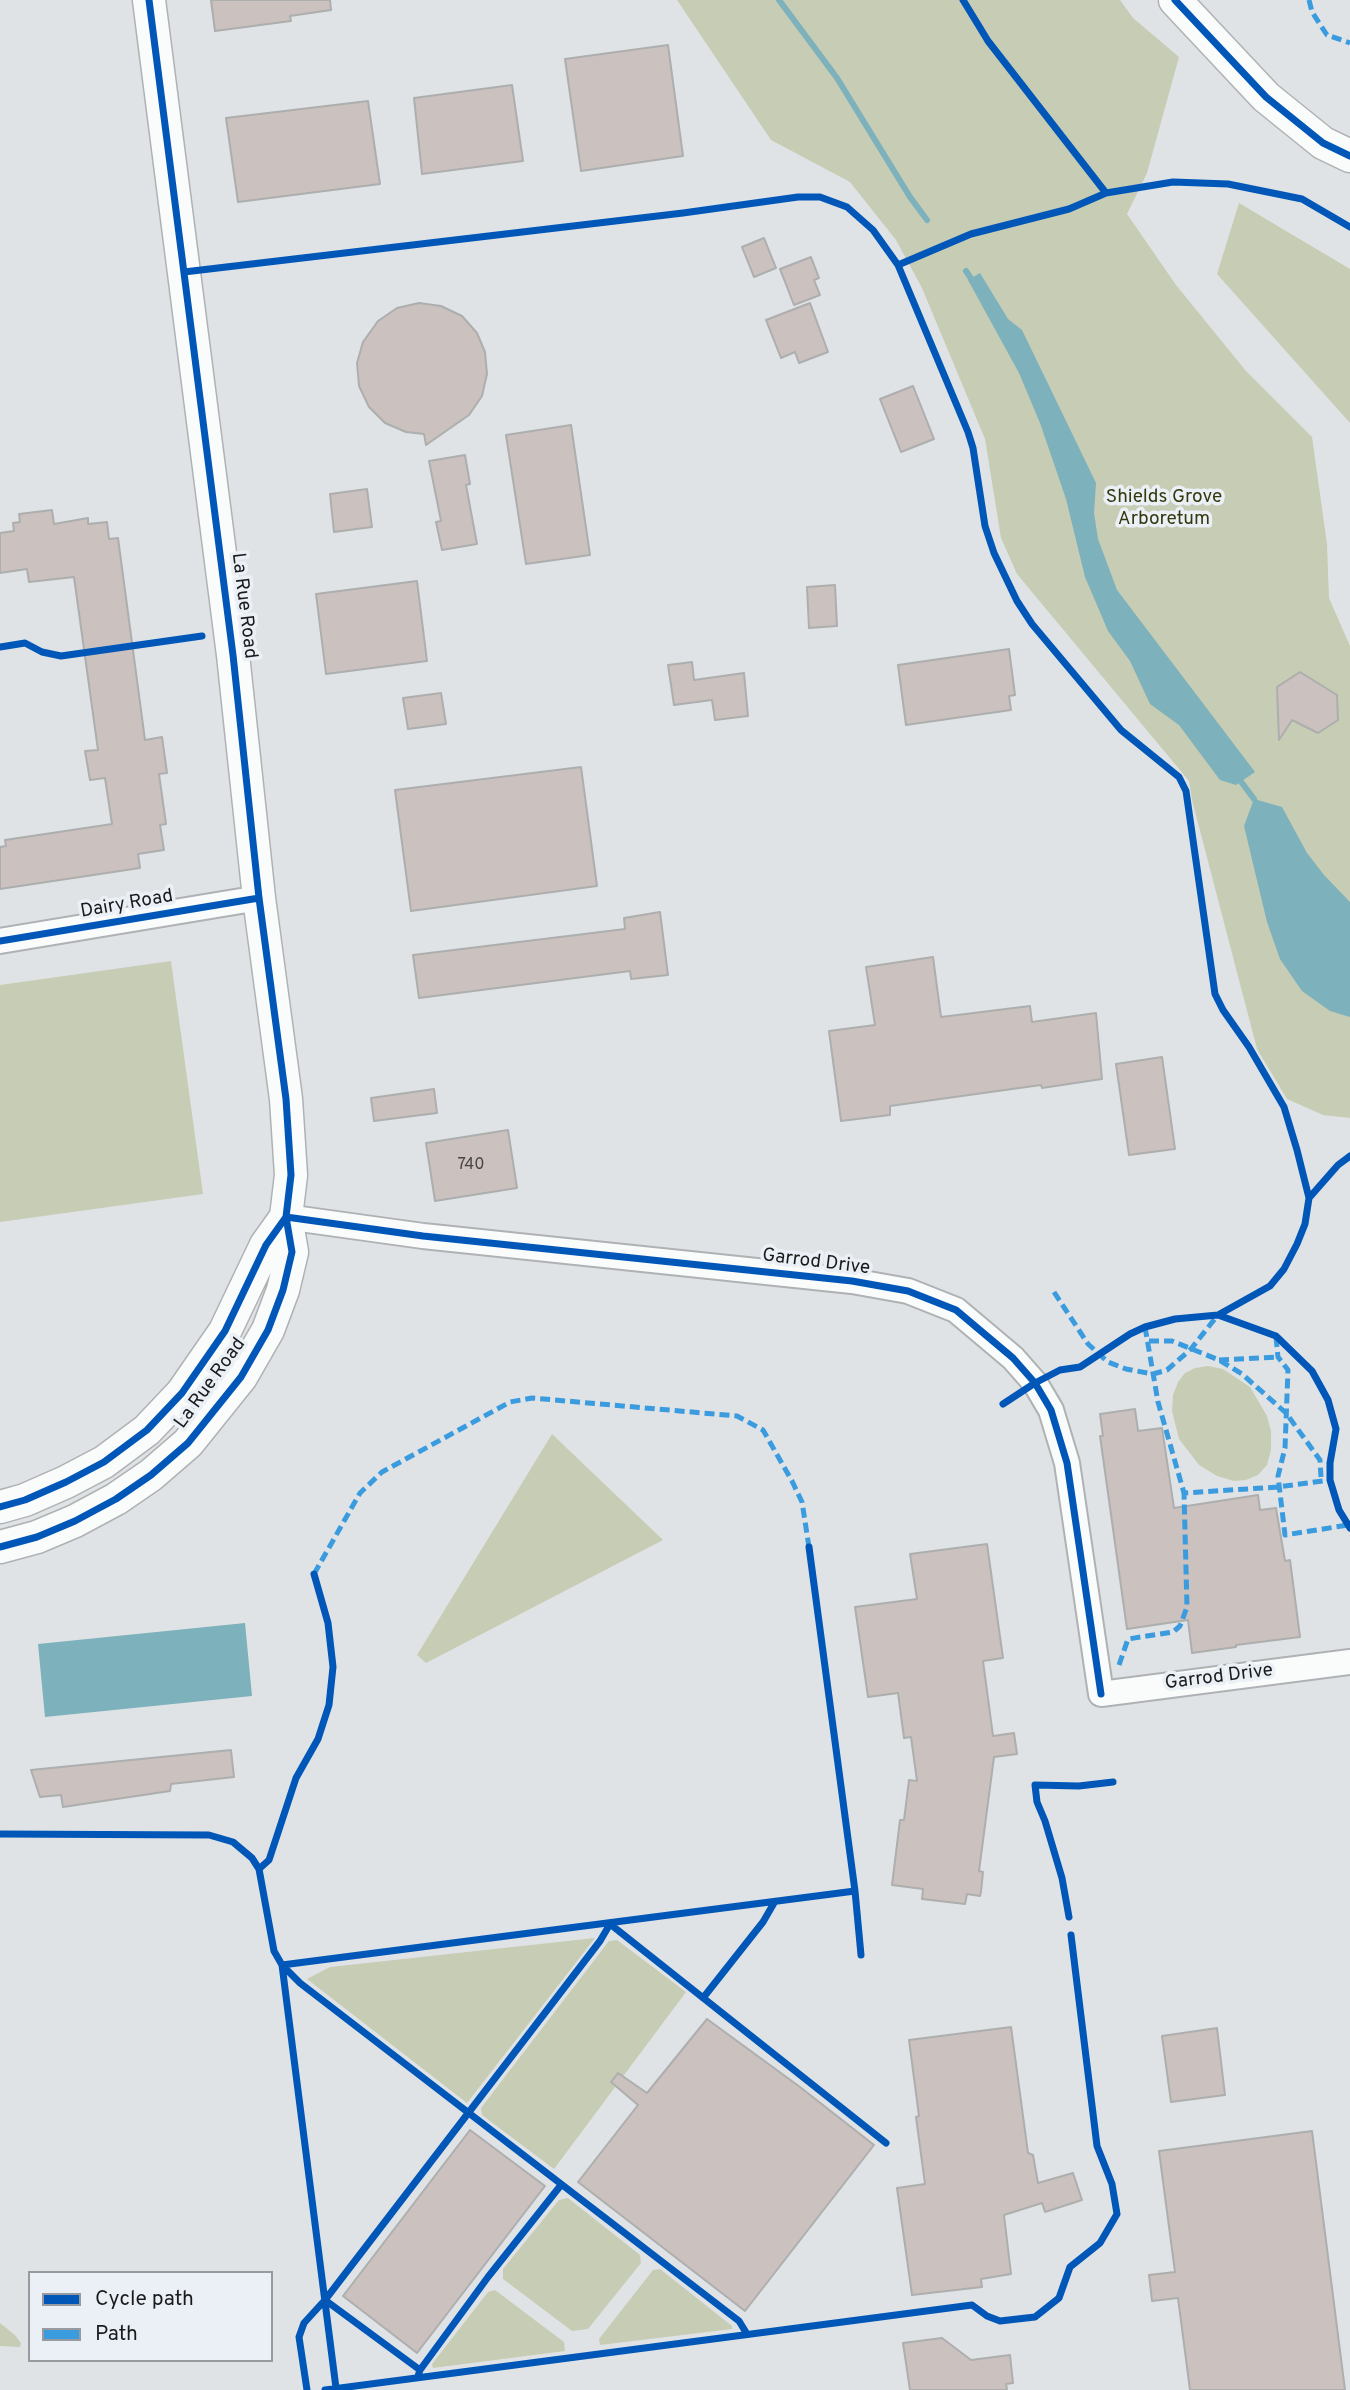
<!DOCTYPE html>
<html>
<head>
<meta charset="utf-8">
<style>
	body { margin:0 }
	#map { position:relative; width:1350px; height:2390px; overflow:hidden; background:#e0e3e6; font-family:Overpass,sans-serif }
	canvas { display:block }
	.legend { position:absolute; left:28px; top:2271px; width:245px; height:91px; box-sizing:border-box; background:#ebf0f6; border:2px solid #979b9f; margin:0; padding:9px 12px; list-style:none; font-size:21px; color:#191b1d }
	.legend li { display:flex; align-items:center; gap:14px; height:35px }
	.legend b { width:35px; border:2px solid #979b9f }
</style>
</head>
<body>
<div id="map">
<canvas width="1350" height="2390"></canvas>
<ul class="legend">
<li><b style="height:9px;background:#0057b8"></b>Cycle path</li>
<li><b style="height:9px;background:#3b9bdf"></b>Path</li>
</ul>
</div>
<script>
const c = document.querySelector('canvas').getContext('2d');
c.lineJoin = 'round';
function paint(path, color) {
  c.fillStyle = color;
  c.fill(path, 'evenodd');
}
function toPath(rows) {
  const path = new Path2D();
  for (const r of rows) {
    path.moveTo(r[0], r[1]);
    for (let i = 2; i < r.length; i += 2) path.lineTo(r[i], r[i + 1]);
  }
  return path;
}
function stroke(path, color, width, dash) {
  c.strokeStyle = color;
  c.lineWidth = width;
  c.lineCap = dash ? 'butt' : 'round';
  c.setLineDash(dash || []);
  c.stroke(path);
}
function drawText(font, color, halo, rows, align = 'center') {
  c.font = font + ' Overpass,sans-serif';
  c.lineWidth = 7;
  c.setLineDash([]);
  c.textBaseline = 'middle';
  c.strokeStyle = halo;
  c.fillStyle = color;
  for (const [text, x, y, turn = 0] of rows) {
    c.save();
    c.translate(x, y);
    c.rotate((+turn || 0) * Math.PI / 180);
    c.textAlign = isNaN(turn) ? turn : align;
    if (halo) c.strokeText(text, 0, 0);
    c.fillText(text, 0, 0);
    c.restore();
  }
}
paint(toPath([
	[677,0,1120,0,1133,18,1179,57,1147,173,1127,214,1176,285,1246,371,1312,437,1327,544,1329,598,1350,646,1350,1118,1323,1115,1287,1099,1257,1049,1192,800,1189,781,1017,574,1001,538,985,439,922,288,896,240,850,182,771,140],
	[1239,203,1350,269,1350,423,1217,274],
	[171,961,203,1194,0,1222,0,985],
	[1208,1366,1223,1369,1250,1387,1267,1416,1271,1431,1271,1450,1267,1465,1258,1475,1246,1480,1234,1481,1217,1476,1199,1465,1179,1439,1172,1411,1173,1395,1178,1382,1185,1373,1195,1368],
	[552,1434,663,1540,426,1663,417,1655],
	[595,1938,467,2103,307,1979,330,1967],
	[617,1940,686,1992,554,2169,482,2115,481,2108,609,1941],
	[568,2198,640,2255,641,2263,588,2329,572,2331,503,2279,503,2269,559,2200],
	[660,2269,732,2326,732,2329,600,2345,599,2339,653,2270],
	[495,2290,564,2342,565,2351,433,2368,432,2364,488,2292],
	[0,2323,15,2335,21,2343,20,2347,0,2346]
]), '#c7ccb4');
paint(toPath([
	[980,273,1008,319,1022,330,1096,483,1094,513,1098,539,1117,590,1255,772,1236,785,1220,780,1179,725,1150,704,1130,661,1108,631,1085,577,1066,499,1040,423,1019,373,968,280],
	[1254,799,1282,807,1307,853,1324,875,1350,902,1350,1017,1330,1011,1302,991,1280,959,1267,922,1244,826],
	[245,1623,252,1696,45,1717,38,1644]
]), '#7db1bb');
stroke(toPath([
	[779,0,837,78,910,197,927,220],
	[966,271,974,283],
	[1236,775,1254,799]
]), '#7db1bb', 6);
const building = toPath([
	[211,0,330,0,331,10,290,16,291,21,215,31,211,0],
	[668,45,683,156,581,171,565,59,668,45],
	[512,85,523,161,422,174,414,98,512,85],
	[368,101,380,184,238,202,226,118,368,101],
	[764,238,776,268,754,277,742,247,764,238],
	[811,257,819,278,814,280,820,295,794,305,780,269,811,257],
	[419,303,441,306,462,316,477,333,485,352,487,374,482,396,469,415,426,445,424,434,406,432,385,423,369,407,359,386,357,363,363,342,378,321,397,308,419,303],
	[810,303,828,352,799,363,795,352,781,358,766,320,810,303],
	[913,386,934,439,901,452,880,399,913,386],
	[571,425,590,555,526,564,506,435,571,425],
	[465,455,470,484,466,485,477,544,442,550,436,522,441,521,429,461,465,455],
	[367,489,372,527,334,532,330,494,367,489],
	[52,510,54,524,88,518,88,524,107,522,109,539,118,538,145,740,162,737,167,773,159,774,166,824,160,825,164,850,138,854,140,868,0,889,0,847,6,846,5,840,112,824,105,778,90,780,85,751,98,750,74,577,29,582,27,569,0,573,0,533,14,531,13,523,20,522,19,514,52,510],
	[417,581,427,661,326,674,316,594,417,581],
	[835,585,837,626,809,628,807,587,835,585],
	[1009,649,1015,695,1009,696,1011,710,906,725,898,665,1009,649],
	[692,662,694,680,744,673,748,716,715,720,712,700,674,705,668,665,692,662],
	[1300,672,1337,695,1338,720,1318,733,1292,720,1279,740,1277,687,1300,672],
	[441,693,446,724,408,729,403,698,441,693],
	[581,767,597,886,411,911,395,790,581,767],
	[660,912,668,975,631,979,630,971,419,998,413,955,625,929,624,918,660,912],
	[933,957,941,1017,1030,1006,1032,1022,1096,1013,1102,1079,1042,1088,1041,1085,890,1106,890,1115,841,1121,829,1031,875,1025,866,967,933,957],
	[1162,1057,1175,1149,1129,1155,1116,1064,1162,1057],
	[434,1089,437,1113,374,1121,371,1098,434,1089],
	[508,1130,517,1188,435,1201,426,1143,508,1130],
	[1135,1409,1138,1431,1162,1428,1174,1508,1258,1495,1260,1510,1276,1508,1285,1561,1290,1560,1300,1637,1236,1645,1236,1647,1192,1653,1188,1620,1127,1629,1100,1436,1103,1436,1100,1414,1135,1409],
	[987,1544,1003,1658,983,1661,993,1736,1014,1733,1017,1754,994,1757,979,1871,983,1872,981,1892,980,1896,967,1894,965,1904,922,1899,923,1889,892,1885,900,1820,904,1820,909,1780,917,1781,911,1737,904,1738,898,1693,868,1697,855,1607,917,1599,910,1554,987,1544],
	[231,1750,234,1777,171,1784,170,1791,63,1807,61,1795,40,1797,31,1770,231,1750],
	[707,2019,800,2087,874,2145,745,2311,578,2182,638,2105,611,2082,618,2073,647,2093,707,2019],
	[1011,2027,1028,2153,1033,2155,1038,2183,1073,2173,1082,2200,1045,2212,1042,2203,1004,2215,1011,2274,981,2279,982,2287,912,2295,897,2188,925,2184,916,2117,919,2116,909,2040,1011,2027],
	[1217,2028,1225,2095,1171,2102,1162,2036,1217,2028],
	[470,2130,545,2186,417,2353,343,2296,470,2130],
	[1312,2131,1345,2390,1190,2390,1178,2298,1152,2301,1149,2275,1175,2272,1159,2151,1312,2131],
	[942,2338,971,2360,1010,2355,1013,2383,1006,2384,1007,2390,910,2390,903,2343,942,2338]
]);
paint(building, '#cbc1be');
stroke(building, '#adaeae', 2);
const minor = toPath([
	[0,941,259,898],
	[286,1217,423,1236,852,1281,908,1291,956,1310,1013,1358,1035,1383,1051,1410,1067,1463,1101,1694,1350,1662]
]);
const tertiary = toPath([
	[1175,0,1266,97,1323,143,1350,156],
	[0,1507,25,1500,66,1482,104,1462,147,1430,182,1393,225,1331,266,1245,286,1217],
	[0,1547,37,1537,75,1521,116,1499,151,1475,188,1443,241,1377,268,1330,283,1290,292,1252,286,1217,291,1175,286,1099,259,898,233,655,149,0]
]);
stroke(minor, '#afb2b4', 28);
stroke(tertiary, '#afb2b4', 35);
stroke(minor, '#fafbfb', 24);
stroke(tertiary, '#fafbfb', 32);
stroke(toPath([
	[1309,0,1312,12,1327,35,1350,43],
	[1054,1292,1088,1344,1108,1362,1126,1369,1153,1374,1167,1370,1191,1349,1217,1316],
	[1145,1327,1158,1402,1184,1493,1278,1487,1330,1480],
	[1276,1337,1278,1357,1288,1370,1285,1448,1278,1476,1285,1535,1348,1525],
	[1149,1341,1172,1341,1219,1360,1242,1374,1286,1413,1320,1460,1321,1477],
	[1219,1360,1278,1357],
	[314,1574,360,1493,382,1472,510,1402,532,1398,737,1416,763,1430,792,1481,802,1502,809,1547],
	[1119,1665,1128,1639,1173,1632,1180,1626,1187,1607,1184,1493]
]), '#3b9bdf', 5, [10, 5]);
stroke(toPath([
	[963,0,988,41,1106,193,1173,182,1228,184,1302,199,1350,227],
	[1175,0,1266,97,1323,143,1350,156],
	[898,265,971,234,1069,209,1106,193],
	[184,272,683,213,798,197,820,197,847,207,873,230,898,265,968,432,973,448,985,526,994,553,1017,601,1032,624,1121,730,1179,777,1186,791,1215,994,1223,1010,1249,1047,1284,1107,1297,1150,1309,1198],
	[0,647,25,643,42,652,61,656,202,636],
	[0,941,259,898],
	[286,1217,423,1236,852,1281,908,1291,956,1310,1013,1358,1035,1383,1051,1410,1067,1463,1101,1694],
	[1218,1315,1270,1286,1284,1269,1297,1244,1305,1224,1309,1198,1338,1165,1350,1156],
	[1003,1404,1035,1383,1060,1370,1080,1367,1130,1334,1145,1327,1175,1319,1218,1315,1276,1336,1312,1371,1328,1400,1336,1429,1330,1463,1330,1480,1339,1510,1350,1528],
	[0,1507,25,1500,66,1482,104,1462,147,1430,182,1393,225,1331,266,1245,286,1217],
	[0,1547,37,1537,75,1521,116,1499,151,1475,188,1443,241,1377,268,1330,283,1290,292,1252,286,1217,291,1175,286,1099,259,898,233,655,149,0],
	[809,1547,855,1891,861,1955],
	[0,1834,209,1835,233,1842,252,1858,259,1869,274,1951,282,1965,855,1891],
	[259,1869,269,1860,296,1778,318,1739,329,1705,333,1667,328,1623,314,1574],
	[1069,1917,1062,1878,1045,1821,1037,1802,1035,1785,1079,1786,1113,1782],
	[282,1965,300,1983,739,2321,747,2334],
	[282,1965,336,2388],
	[703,1998,763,1922,774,1903],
	[325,2300,420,2370],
	[418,2376,420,2370,488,2277,561,2185],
	[307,2390,299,2337,304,2323,325,2300,600,1941,610,1924,886,2143],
	[325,2390,972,2305,987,2316,1000,2321,1035,2317,1059,2298,1070,2267,1100,2243,1117,2214,1112,2184,1097,2146,1071,1935]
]), '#0057b8', 7);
drawText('16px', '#464445', null, [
	["740",471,1166]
]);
drawText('19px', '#35380c', '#ebf0f6', [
	["Shields Grove",1164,498],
	["Arboretum",1164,520]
]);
drawText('19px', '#191b1d', '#ebf0f6', [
	["La Rue Road",243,606,83],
	["Dairy Road",127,905,-10],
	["Garrod Drive",816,1263,7],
	["La Rue Road",211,1384,-54],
	["Garrod Drive",1219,1678,-7]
]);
</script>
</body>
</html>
